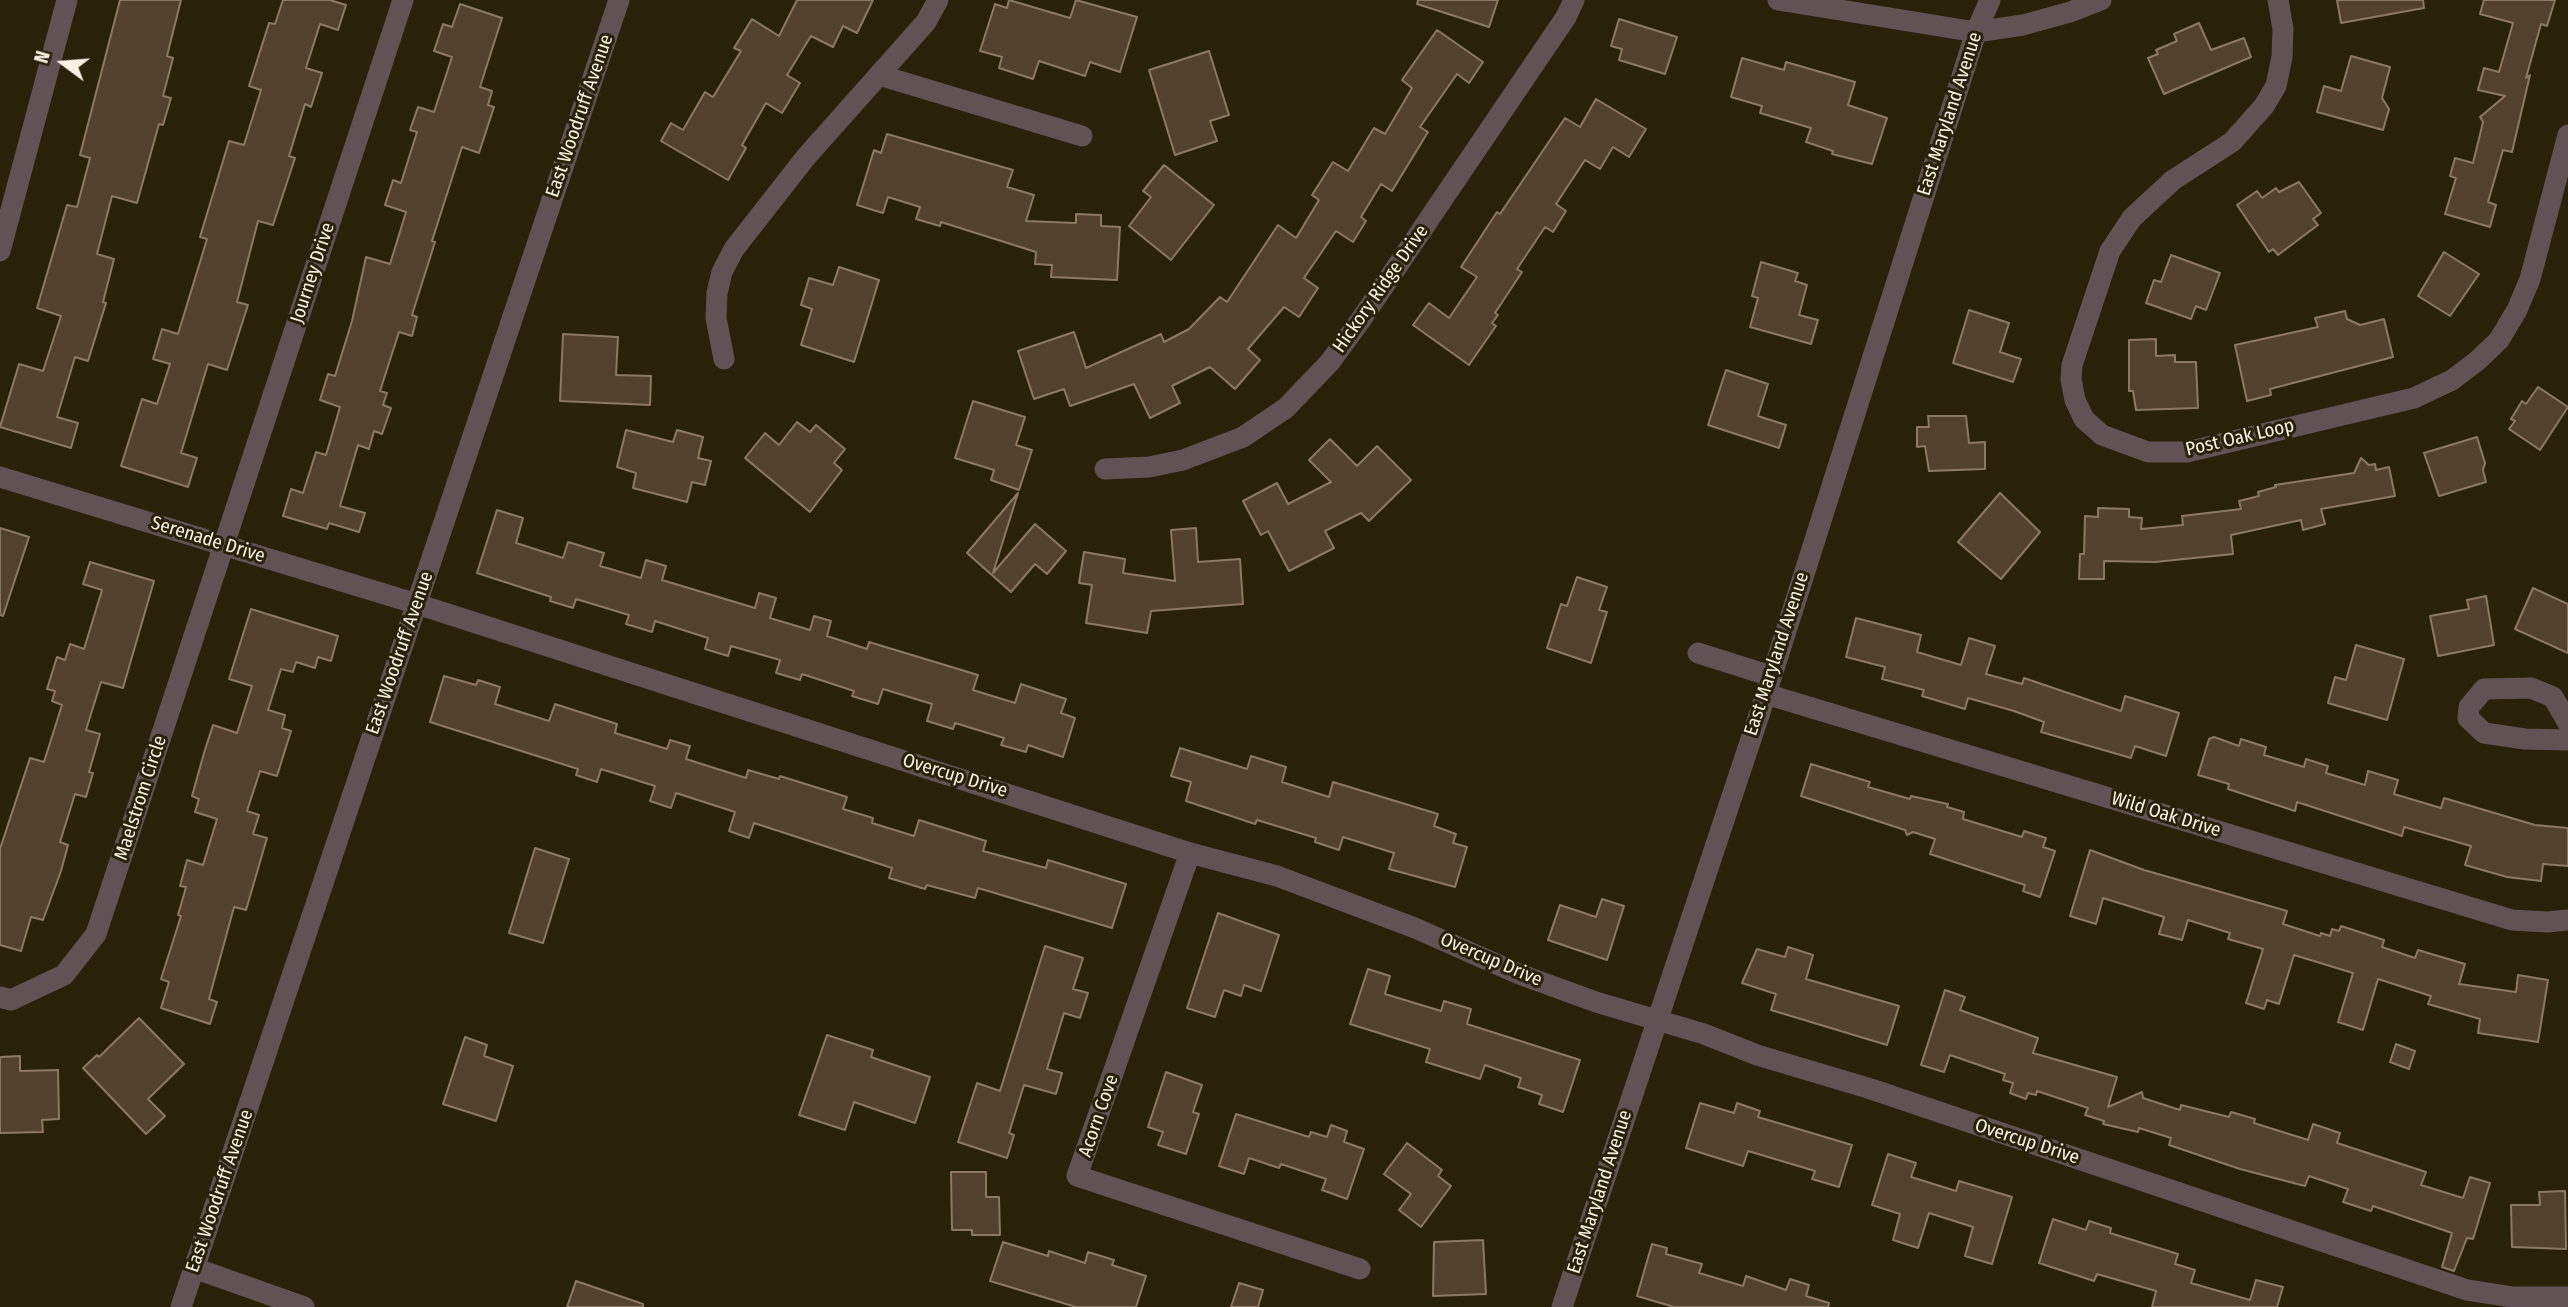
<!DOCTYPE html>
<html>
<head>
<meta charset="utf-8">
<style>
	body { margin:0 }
	#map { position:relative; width:2568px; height:1307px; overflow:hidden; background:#2a2109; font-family:"Fira Sans Condensed",sans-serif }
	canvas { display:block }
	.north { position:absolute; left:28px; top:28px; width:70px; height:70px; -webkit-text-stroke:5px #2a2109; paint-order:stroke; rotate:286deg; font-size:19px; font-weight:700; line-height:28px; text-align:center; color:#faf3e5 }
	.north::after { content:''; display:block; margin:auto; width:24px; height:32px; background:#faf3e5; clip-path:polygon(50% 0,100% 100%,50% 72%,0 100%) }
</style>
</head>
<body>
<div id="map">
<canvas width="2568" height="1307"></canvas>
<div class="north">N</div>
</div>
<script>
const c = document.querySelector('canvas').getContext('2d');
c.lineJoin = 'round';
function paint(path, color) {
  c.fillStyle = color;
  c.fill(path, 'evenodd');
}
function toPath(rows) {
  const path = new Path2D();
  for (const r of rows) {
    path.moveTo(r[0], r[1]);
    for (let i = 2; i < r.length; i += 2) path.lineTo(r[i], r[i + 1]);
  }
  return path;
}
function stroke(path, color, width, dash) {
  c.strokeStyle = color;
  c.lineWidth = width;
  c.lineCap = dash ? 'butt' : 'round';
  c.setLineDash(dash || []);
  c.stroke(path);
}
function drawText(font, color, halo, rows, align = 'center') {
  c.font = font + ' "Fira Sans Condensed",sans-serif';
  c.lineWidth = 6;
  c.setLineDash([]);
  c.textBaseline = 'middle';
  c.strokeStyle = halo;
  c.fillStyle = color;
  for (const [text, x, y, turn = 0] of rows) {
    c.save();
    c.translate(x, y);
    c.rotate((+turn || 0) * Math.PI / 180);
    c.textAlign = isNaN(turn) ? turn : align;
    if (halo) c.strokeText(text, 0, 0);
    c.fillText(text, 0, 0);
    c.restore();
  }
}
const building = toPath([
	[120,0,181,0,167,56,173,58,163,96,171,98,163,125,159,124,137,203,112,196,97,254,114,259,103,302,106,303,88,361,75,357,57,417,78,423,71,448,0,427,19,364,43,371,61,316,37,308,67,205,77,207,90,158,80,155,120,0],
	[283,0,330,0,346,5,338,30,320,24,306,68,322,73,311,107,305,104,289,156,295,158,273,225,258,221,237,302,248,305,227,370,208,364,181,453,197,458,188,487,121,466,142,399,157,404,170,364,153,359,162,329,178,334,207,239,200,237,229,141,244,145,261,90,249,86,269,23,275,24,283,0],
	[797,0,873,0,857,33,843,26,833,47,811,36,787,75,800,83,782,113,766,103,742,145,746,148,728,180,661,141,671,123,683,130,705,92,713,97,741,51,734,48,752,19,779,36,797,0],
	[1009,0,1070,18,1076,0,1137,17,1120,72,1090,62,1085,76,1039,61,1033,79,999,68,1002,57,980,51,995,4,1007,8,1009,0],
	[1418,0,1498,0,1489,27,1417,4,1418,0],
	[2337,0,2423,0,2424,8,2341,23,2337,0],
	[2484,0,2555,0,2547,26,2541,24,2526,78,2530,75,2512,152,2503,150,2488,202,2496,205,2490,227,2445,214,2456,178,2450,176,2455,158,2473,163,2483,122,2480,117,2505,96,2478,90,2484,68,2499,72,2513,23,2480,14,2484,0],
	[460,4,502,18,480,87,492,91,488,105,494,107,479,153,462,147,432,241,435,242,412,315,417,317,412,336,399,332,380,391,387,393,383,405,391,408,382,434,374,431,369,449,358,445,340,506,365,513,359,532,329,523,327,529,283,516,291,489,303,493,316,452,326,455,340,407,320,400,328,374,335,376,352,321,366,257,390,264,406,212,385,205,393,180,401,183,417,132,410,130,418,107,434,112,452,57,434,51,443,24,452,27,460,4],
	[1619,19,1677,37,1665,74,1619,60,1622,49,1611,46,1619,19],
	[2199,23,2211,50,2244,38,2251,57,2164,94,2148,58,2158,54,2156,50,2177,41,2174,34,2199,23],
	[1437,30,1483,62,1469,83,1457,74,1420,127,1428,132,1392,191,1381,184,1361,217,1366,221,1353,242,1336,231,1304,278,1318,288,1299,317,1284,307,1248,349,1260,360,1235,389,1210,367,1172,386,1180,403,1150,418,1134,384,1070,406,1064,389,1034,399,1018,351,1074,332,1086,368,1161,334,1164,342,1189,329,1220,297,1227,302,1278,225,1296,238,1319,200,1312,195,1333,162,1348,171,1374,128,1385,134,1412,88,1402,80,1437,30],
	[1209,51,1229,115,1210,121,1217,141,1175,155,1149,70,1209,51],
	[2351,56,2390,67,2382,98,2389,109,2383,130,2317,112,2324,86,2341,91,2351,56],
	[1742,58,1784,70,1786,62,1855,82,1848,105,1887,118,1872,164,1832,154,1833,151,1806,142,1811,128,1760,113,1762,106,1731,97,1742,58],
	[1596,99,1646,129,1629,157,1613,147,1600,169,1585,160,1556,204,1566,211,1553,232,1545,227,1517,269,1522,272,1495,313,1498,315,1492,323,1496,326,1469,365,1413,325,1429,303,1449,318,1477,277,1461,267,1497,212,1500,214,1565,118,1580,127,1596,99],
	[887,134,1013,170,1007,187,1034,195,1026,221,1076,223,1076,214,1101,215,1101,226,1120,227,1117,280,1051,277,1052,265,1035,264,1036,252,941,222,940,226,916,219,920,207,888,197,883,213,857,205,874,150,881,153,887,134],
	[1164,165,1214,205,1171,260,1129,226,1151,197,1143,191,1164,165],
	[2299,182,2321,213,2313,219,2318,225,2278,255,2273,249,2269,252,2237,205,2257,191,2262,198,2276,188,2279,192,2299,182],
	[2444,252,2479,274,2450,316,2418,296,2444,252],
	[2171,255,2220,273,2206,310,2196,306,2191,319,2146,303,2154,280,2161,282,2171,255],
	[1761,262,1798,273,1795,281,1807,285,1799,315,1818,320,1811,344,1750,327,1758,298,1752,296,1761,262],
	[839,267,879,280,854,362,801,345,812,309,801,305,809,278,833,285,839,267],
	[1969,310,2009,323,2000,352,2021,359,2013,382,1953,363,1969,310],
	[2345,311,2347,319,2360,325,2384,319,2393,357,2270,389,2271,395,2247,401,2235,345,2318,327,2315,318,2345,311],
	[563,334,618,337,616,375,651,376,650,405,560,401,563,334],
	[2156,339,2156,356,2175,355,2175,362,2196,362,2198,408,2136,410,2133,391,2129,391,2129,340,2156,339],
	[1726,370,1768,384,1758,416,1786,425,1779,448,1708,425,1726,370],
	[2538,387,2568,407,2540,450,2509,429,2515,421,2511,419,2522,401,2526,404,2538,387],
	[973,401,1025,417,1016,445,1032,450,1019,490,991,480,994,470,955,458,973,401],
	[1928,416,1966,416,1969,443,1985,442,1985,469,1929,471,1925,446,1917,447,1917,427,1929,427,1928,416],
	[797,422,810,432,816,425,845,449,834,463,842,470,810,512,745,458,765,433,779,445,797,422],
	[626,430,673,442,677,430,703,437,698,458,711,461,705,485,692,482,687,502,633,488,636,473,617,467,626,430],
	[2477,437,2485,463,2483,470,2486,482,2439,496,2424,453,2477,437],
	[1330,439,1357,466,1377,446,1411,480,1369,521,1361,513,1325,531,1334,548,1289,571,1268,531,1261,535,1243,501,1277,483,1288,504,1331,482,1309,460,1330,439],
	[2361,458,2369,465,2375,464,2376,470,2389,467,2395,496,2321,509,2325,524,2303,530,2301,520,2231,535,2233,554,2155,562,2104,561,2104,579,2079,579,2080,554,2084,554,2085,516,2098,517,2098,508,2129,509,2129,517,2142,518,2141,529,2183,525,2182,516,2241,509,2239,501,2259,496,2258,492,2276,487,2275,485,2354,473,2361,458],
	[1018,493,993,573,1035,524,1066,551,1047,574,1035,564,1011,592,967,553,1018,493],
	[2000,493,2040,532,2001,579,1958,542,2000,493],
	[497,510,523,518,516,543,563,558,568,542,604,553,600,566,641,578,646,560,666,566,662,580,755,608,759,593,776,598,770,618,810,630,814,616,831,621,827,636,867,649,869,642,978,675,973,690,1015,703,1021,684,1066,699,1061,713,1075,718,1063,757,1028,745,1026,752,1001,745,1004,738,955,723,953,729,927,721,932,704,883,689,878,704,852,696,854,691,802,674,800,680,776,673,780,660,731,646,728,656,705,649,708,638,655,621,652,632,626,624,629,615,576,599,573,608,550,601,551,597,477,573,497,510],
	[0,528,29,537,3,616,0,615,0,528],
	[1196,528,1198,562,1240,559,1243,604,1151,611,1147,633,1086,623,1092,585,1079,583,1084,552,1125,559,1123,573,1175,581,1171,530,1196,528],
	[90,562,154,581,123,688,101,682,86,730,100,734,89,772,93,773,86,797,75,794,60,842,68,845,61,871,43,920,31,917,21,951,0,945,0,849,30,758,44,762,62,705,52,701,55,691,47,689,57,657,65,660,70,644,84,649,102,590,83,584,90,562],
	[1577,577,1607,587,1599,610,1607,612,1591,663,1547,648,1561,604,1567,606,1577,577],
	[2533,588,2568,604,2568,653,2515,629,2533,588],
	[2486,596,2494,645,2438,656,2430,616,2469,609,2467,600,2486,596],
	[251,609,338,636,331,661,318,657,315,668,296,662,293,672,281,669,268,710,285,715,282,728,291,731,277,776,260,771,247,811,259,815,253,834,267,838,246,910,234,907,209,999,217,1002,210,1024,161,1008,169,982,161,979,181,916,178,915,186,887,180,886,187,860,203,865,217,819,195,812,199,799,192,796,204,753,213,725,237,733,252,686,229,679,251,609],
	[1856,618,1921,635,1917,652,1961,665,1969,638,1995,646,1986,674,2022,684,2024,678,2121,711,2125,696,2179,713,2166,756,2135,746,2131,758,2041,732,2044,722,2014,711,1968,698,1965,709,1922,696,1924,690,1882,679,1885,667,1846,657,1856,618],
	[2356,645,2404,659,2387,720,2328,703,2335,677,2346,680,2356,645],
	[444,676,476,685,478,680,500,687,495,704,549,721,555,704,617,724,615,733,667,749,670,740,690,746,686,759,746,778,748,770,779,779,780,776,847,797,843,809,873,818,872,823,914,836,919,820,986,841,983,851,1046,868,1048,860,1126,884,1112,928,978,888,975,898,927,885,925,889,889,878,892,868,754,823,749,838,729,831,735,812,676,793,671,808,650,801,655,786,601,769,597,782,576,775,578,769,430,722,444,676],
	[2214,737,2239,746,2241,739,2266,747,2264,755,2304,767,2306,759,2328,766,2326,773,2365,785,2368,771,2398,780,2394,794,2441,808,2444,798,2535,825,2568,828,2568,866,2543,864,2541,881,2507,877,2465,865,2471,846,2404,827,2402,836,2297,802,2295,811,2228,789,2229,784,2198,775,2209,739,2214,737],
	[1180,748,1247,769,1251,756,1286,767,1282,782,1329,797,1333,782,1438,814,1434,826,1456,834,1453,843,1467,847,1455,887,1389,869,1394,853,1343,837,1339,850,1315,842,1316,838,1257,820,1255,824,1186,801,1191,782,1171,776,1180,748],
	[1811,764,1870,782,1868,787,1910,799,1911,796,1948,804,1947,807,1964,812,1963,819,2022,837,2024,831,2046,838,2043,847,2055,851,2040,897,2023,891,2025,885,1930,854,1935,839,1913,832,1907,835,1905,830,1801,796,1811,764],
	[535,848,569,859,543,943,509,933,535,848],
	[2090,850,2144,870,2287,911,2283,924,2320,936,2321,933,2330,936,2332,929,2339,931,2341,926,2384,940,2382,947,2415,958,2418,950,2465,964,2459,984,2516,992,2518,975,2548,980,2538,1042,2478,1033,2480,1019,2428,1004,2431,996,2378,979,2363,1030,2338,1022,2353,973,2294,955,2279,1004,2267,1000,2264,1009,2246,1003,2263,949,2228,939,2230,933,2188,920,2182,940,2159,934,2164,917,2103,898,2096,924,2070,916,2090,850],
	[1602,899,1624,906,1607,960,1548,940,1560,905,1596,917,1602,899],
	[1218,913,1279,935,1261,991,1244,985,1241,996,1224,990,1215,1017,1187,1008,1218,913],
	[1045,946,1083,958,1073,989,1088,993,1080,1018,1064,1013,1047,1069,1062,1073,1056,1094,1024,1085,1009,1133,1014,1135,1007,1158,958,1142,977,1083,1000,1091,1045,946],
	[1788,947,1813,955,1806,979,1899,1006,1887,1045,1771,1010,1776,994,1742,983,1757,949,1785,957,1788,947],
	[1368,969,1390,976,1385,994,1441,1011,1444,1001,1471,1009,1467,1024,1580,1060,1563,1112,1539,1104,1542,1095,1518,1087,1521,1078,1485,1065,1480,1079,1426,1062,1430,1049,1350,1024,1368,969],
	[1945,990,1965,997,1960,1010,2038,1038,2033,1053,2117,1077,2108,1107,2142,1092,2143,1098,2180,1110,2181,1105,2229,1117,2231,1112,2255,1119,2254,1123,2308,1140,2313,1124,2340,1133,2337,1143,2426,1172,2421,1185,2463,1198,2470,1177,2490,1183,2473,1239,2467,1238,2454,1271,2442,1267,2452,1233,2373,1206,2371,1211,2343,1202,2348,1189,2309,1176,2305,1186,2240,1169,2169,1145,2171,1138,2139,1128,2138,1132,2103,1124,2104,1121,2085,1115,2088,1108,2037,1091,2036,1095,2028,1093,2026,1099,2010,1093,2013,1083,2003,1080,2005,1074,1950,1055,1944,1072,1921,1065,1945,990],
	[139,1018,184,1064,148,1099,165,1116,146,1134,83,1068,97,1055,99,1057,139,1018],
	[827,1035,873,1050,871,1057,930,1077,915,1123,854,1102,845,1130,799,1115,827,1035],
	[465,1037,487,1045,484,1056,513,1066,496,1121,443,1104,465,1037],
	[2396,1044,2415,1051,2409,1069,2390,1062,2396,1044],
	[20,1056,20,1071,58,1070,59,1119,42,1120,43,1132,0,1133,0,1057,20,1056],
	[1166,1072,1202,1085,1193,1112,1199,1114,1186,1154,1158,1145,1163,1132,1148,1127,1166,1072],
	[1700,1103,1734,1113,1737,1103,1760,1111,1758,1117,1852,1145,1839,1187,1812,1179,1815,1171,1748,1151,1743,1166,1686,1148,1700,1103],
	[1236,1114,1309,1137,1311,1132,1327,1137,1331,1125,1347,1131,1344,1142,1364,1149,1347,1199,1322,1190,1326,1179,1281,1164,1279,1168,1249,1158,1244,1174,1219,1166,1236,1114],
	[1407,1143,1442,1170,1438,1176,1451,1186,1421,1227,1399,1210,1411,1194,1384,1174,1407,1143],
	[1888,1154,1916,1163,1911,1177,1956,1191,1959,1181,2012,1197,1992,1264,1965,1256,1973,1227,1929,1213,1918,1248,1893,1240,1900,1214,1872,1205,1888,1154],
	[951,1172,986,1172,986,1197,999,1197,1000,1235,972,1235,972,1230,952,1230,951,1172],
	[2565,1191,2566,1249,2512,1247,2511,1205,2540,1205,2539,1192,2565,1191],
	[2053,1219,2086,1230,2089,1221,2111,1228,2110,1233,2178,1254,2175,1264,2195,1270,2191,1283,2250,1300,2256,1280,2283,1287,2277,1307,2152,1307,2156,1291,2097,1274,2094,1281,2039,1263,2053,1219],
	[1483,1240,1486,1294,1433,1296,1434,1242,1483,1240],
	[1003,1242,1048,1256,1049,1251,1085,1263,1088,1252,1114,1260,1112,1265,1146,1276,1136,1307,1076,1307,990,1281,1003,1242],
	[1652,1244,1667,1248,1666,1254,1702,1264,1699,1273,1743,1286,1746,1276,1786,1290,1790,1279,1809,1285,1806,1296,1829,1303,1828,1307,1674,1307,1637,1296,1652,1244],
	[576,1281,643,1304,643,1307,567,1307,576,1281],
	[1239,1283,1263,1290,1258,1307,1231,1307,1239,1283]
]);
paint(building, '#52422d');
stroke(building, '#8b7963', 2);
stroke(toPath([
	[1778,0,1976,32,2023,25,2070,12,2101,0],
	[2278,0,2283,29,2282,57,2276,86,2264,106,2232,142,2173,180,2132,218,2110,251,2072,365,2071,379,2075,400,2084,419,2102,435,2148,452,2187,452,2414,398,2452,380,2477,361,2499,340,2517,310,2530,279,2568,135],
	[879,75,1082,136],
	[0,251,67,0],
	[724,359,716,318,717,293,722,272,734,249,806,157,926,22,938,0],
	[1105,469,1149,467,1183,460,1243,437,1286,408,1330,362,1360,321,1566,17,1574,0],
	[0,477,417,604,1190,853,1277,876,1415,928,1519,974,1596,1002,1704,1034,1757,1055,1871,1089,2467,1290,2512,1297,2568,1297],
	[1698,653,1771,676],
	[1766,694,2512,920,2547,922,2568,920],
	[2568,723,2553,697,2531,688,2484,689,2469,707,2468,718,2484,733,2525,739,2568,740],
	[1190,853,1077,1176,1360,1269],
	[0,997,11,1000,64,975,96,934,403,0],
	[194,1268,304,1307],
	[181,1307,619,0],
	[1562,1307,1766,694,1976,32,1990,0]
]), '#615355', 21);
drawText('19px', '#faf3e5', '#2a2109', [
	["East Maryland Avenue",1950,114,-72],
	["East Woodruff Avenue",580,116,-71],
	["Journey Drive",313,273,-72],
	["Hickory Ridge Drive",1381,289,-55],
	["Post Oak Loop",2240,438,-13],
	["Serenade Drive",208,540,17],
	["East Woodruff Avenue",400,653,-71],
	["East Maryland Avenue",1777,654,-72],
	["Overcup Drive",955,776,17],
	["Maelstrom Circle",141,798,-72],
	["Wild Oak Drive",2166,815,17],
	["Overcup Drive",1491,960,23],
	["Acorn Cove",1099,1116,-71],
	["Overcup Drive",2027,1142,18],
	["East Woodruff Avenue",220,1191,-71],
	["East Maryland Avenue",1600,1192,-72]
]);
</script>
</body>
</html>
